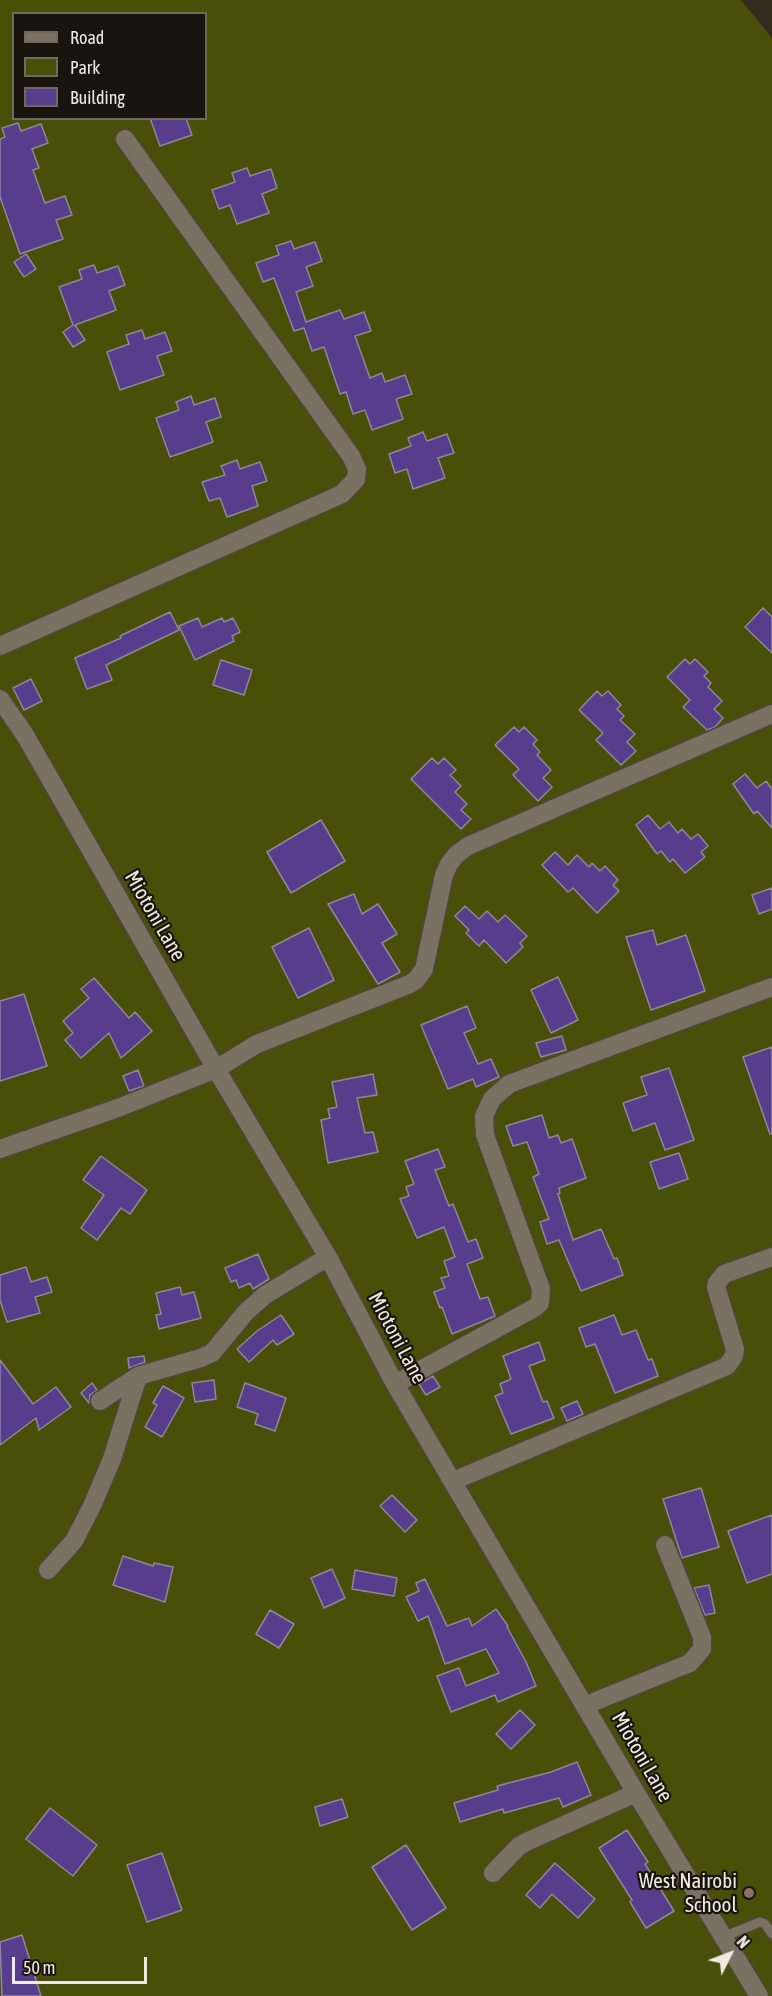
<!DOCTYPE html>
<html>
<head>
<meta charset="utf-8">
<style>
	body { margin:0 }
	#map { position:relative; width:772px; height:1996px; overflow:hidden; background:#332b1e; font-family:"Asap Condensed",sans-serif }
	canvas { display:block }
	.legend { position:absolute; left:12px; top:12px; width:195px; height:108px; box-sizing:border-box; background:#18140e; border:2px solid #6e6a62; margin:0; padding:8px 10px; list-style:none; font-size:18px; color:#efeae1 }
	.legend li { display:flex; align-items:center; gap:12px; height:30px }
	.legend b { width:30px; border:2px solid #6e6a62 }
	.north { position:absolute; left:700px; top:1924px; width:60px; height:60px; -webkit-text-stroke:4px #18140e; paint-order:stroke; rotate:48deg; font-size:16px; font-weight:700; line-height:24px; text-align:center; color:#efeae1 }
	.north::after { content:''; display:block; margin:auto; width:21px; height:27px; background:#efeae1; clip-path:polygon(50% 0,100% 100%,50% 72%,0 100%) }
	.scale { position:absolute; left:12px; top:1957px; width:135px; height:27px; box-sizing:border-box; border:3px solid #efeae1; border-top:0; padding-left:8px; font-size:18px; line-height:21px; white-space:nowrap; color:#efeae1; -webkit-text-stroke:4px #18140e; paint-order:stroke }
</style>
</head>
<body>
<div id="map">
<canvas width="772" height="1996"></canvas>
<ul class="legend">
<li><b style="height:8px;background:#7b7163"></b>Road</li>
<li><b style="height:16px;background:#484f08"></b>Park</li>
<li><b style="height:16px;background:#583d8d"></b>Building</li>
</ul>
<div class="north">N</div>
<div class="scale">50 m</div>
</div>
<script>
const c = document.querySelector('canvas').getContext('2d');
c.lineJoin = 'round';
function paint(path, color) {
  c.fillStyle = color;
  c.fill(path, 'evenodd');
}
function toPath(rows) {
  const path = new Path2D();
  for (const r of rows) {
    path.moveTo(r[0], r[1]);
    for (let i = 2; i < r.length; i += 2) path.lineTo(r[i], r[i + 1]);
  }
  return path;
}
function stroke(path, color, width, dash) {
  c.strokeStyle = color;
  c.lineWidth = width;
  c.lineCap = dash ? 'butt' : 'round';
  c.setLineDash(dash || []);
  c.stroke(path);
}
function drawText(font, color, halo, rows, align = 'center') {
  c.font = font + ' "Asap Condensed",sans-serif';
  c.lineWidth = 4.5;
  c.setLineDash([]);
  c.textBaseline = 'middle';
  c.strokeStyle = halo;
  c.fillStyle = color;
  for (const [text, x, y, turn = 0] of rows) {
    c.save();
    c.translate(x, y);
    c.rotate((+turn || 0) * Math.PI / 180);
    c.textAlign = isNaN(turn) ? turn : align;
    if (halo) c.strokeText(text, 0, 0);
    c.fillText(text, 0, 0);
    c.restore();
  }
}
paint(toPath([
	[0,0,741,0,772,38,772,1996,0,1996],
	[14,14,206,14,206,118,14,118]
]), '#484f08');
const building = toPath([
	[150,118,186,118,192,135,160,146,150,118],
	[18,123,21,131,41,124,48,143,32,149,39,168,33,170,45,203,65,196,72,215,56,220,63,239,20,254,0,197,0,139,5,137,2,128,18,123],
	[247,168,250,176,271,169,277,188,262,194,269,213,237,224,230,205,219,209,212,190,235,182,232,173,247,168],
	[291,241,294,249,315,242,322,261,306,267,313,286,296,292,306,322,340,310,344,319,364,312,371,331,355,336,370,378,382,373,385,382,405,375,412,394,396,399,403,419,372,430,365,410,353,414,346,392,340,394,324,347,312,351,304,328,294,331,274,278,263,282,256,263,279,255,276,246,291,241],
	[26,254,36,269,24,277,14,262,26,254],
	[94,265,97,273,118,266,125,285,109,291,116,310,75,325,85,340,73,347,63,332,73,325,59,287,82,279,79,270,94,265],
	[142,330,145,339,165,332,172,351,157,356,164,375,120,390,107,352,129,344,126,335,142,330],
	[191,396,194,405,215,398,221,417,206,422,213,442,170,457,156,418,179,410,176,402,191,396],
	[423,432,427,441,447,434,454,453,438,458,445,478,413,489,407,469,395,473,389,454,411,446,408,438,423,432],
	[237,460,240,469,260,462,267,481,252,486,258,506,227,517,220,498,209,501,202,482,225,475,221,466,237,460],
	[763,608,772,617,772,653,745,627,763,608],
	[170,612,179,630,106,665,112,680,87,689,75,658,121,638,120,636,170,612],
	[198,618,202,627,222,618,224,622,233,618,240,632,232,636,234,641,195,660,179,626,198,618],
	[685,659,690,664,695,659,708,672,704,676,711,683,708,687,722,701,714,709,723,718,715,727,707,730,683,707,690,700,667,677,685,659],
	[221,660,252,670,244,695,213,685,221,660],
	[31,679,42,701,24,710,13,688,31,679],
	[597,691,602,696,608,691,621,705,617,709,624,716,620,720,635,734,627,742,636,751,621,765,596,740,603,733,579,710,597,691],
	[514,727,519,732,524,727,537,740,533,744,540,752,537,755,551,770,543,778,552,787,538,801,513,775,519,769,495,745,514,727],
	[432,758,438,764,444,758,456,770,450,775,461,786,455,792,467,804,461,810,471,819,461,829,411,779,432,758],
	[745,774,757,788,766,781,772,789,772,828,757,811,754,814,733,784,745,774],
	[648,815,660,829,669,822,678,833,682,829,691,839,698,834,708,846,701,852,705,857,685,873,673,859,670,862,661,851,657,854,636,825,648,815],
	[321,820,345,861,291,893,267,852,321,820],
	[555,852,568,865,577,855,589,867,592,863,600,871,605,866,618,880,613,885,619,891,597,913,573,888,568,892,542,865,555,852],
	[772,888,772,909,759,914,752,895,772,888],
	[354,894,362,914,378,904,397,934,382,943,400,972,378,984,328,904,354,894],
	[465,906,479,919,487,911,498,922,505,915,527,936,520,943,523,947,506,963,484,940,479,946,466,933,469,930,455,916,465,906],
	[309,928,334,980,298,998,272,947,309,928],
	[653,930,657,945,686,935,705,991,651,1010,626,937,653,930],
	[558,977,578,1020,551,1033,531,990,558,977],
	[94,978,129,1018,135,1012,152,1031,121,1058,109,1033,81,1058,65,1040,73,1033,63,1021,89,998,81,989,94,978],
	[24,994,47,1066,0,1081,0,1001,24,994],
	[467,1006,476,1028,464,1033,478,1064,491,1059,499,1077,476,1087,473,1079,448,1089,421,1025,467,1006],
	[562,1036,566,1050,541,1057,536,1043,562,1036],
	[772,1047,772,1134,770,1134,743,1057,772,1047],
	[669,1068,694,1140,665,1150,655,1123,633,1131,623,1103,647,1095,641,1077,669,1068],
	[138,1070,144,1086,129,1091,123,1076,138,1070],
	[373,1074,377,1095,357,1098,365,1133,373,1132,378,1152,328,1163,321,1120,330,1118,328,1109,337,1107,332,1082,373,1074],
	[542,1115,549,1138,558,1135,561,1143,572,1139,586,1178,559,1188,560,1193,558,1194,573,1240,601,1229,614,1259,617,1258,623,1275,581,1291,559,1240,547,1244,540,1222,549,1219,533,1177,539,1174,527,1142,513,1146,506,1126,542,1115],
	[438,1149,445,1167,435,1170,449,1206,453,1204,468,1242,476,1239,483,1258,467,1264,480,1299,488,1297,495,1316,452,1334,442,1307,440,1308,434,1292,445,1288,441,1278,449,1276,444,1261,455,1257,444,1227,417,1238,400,1199,409,1196,406,1187,414,1184,405,1161,438,1149],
	[679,1153,688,1179,659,1189,650,1162,679,1153],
	[101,1156,147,1190,130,1214,121,1208,97,1240,81,1228,104,1195,83,1180,101,1156],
	[258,1254,269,1279,253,1289,250,1283,239,1288,236,1280,231,1282,225,1268,258,1254],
	[26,1267,31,1282,47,1277,52,1292,35,1297,40,1313,7,1322,0,1300,0,1275,26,1267],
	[180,1287,182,1295,194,1292,201,1318,159,1329,156,1315,161,1314,156,1293,180,1287],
	[281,1315,294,1334,277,1345,273,1340,249,1362,237,1349,257,1331,281,1315],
	[614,1315,622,1335,636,1330,648,1360,652,1359,658,1376,615,1393,595,1344,586,1347,579,1328,614,1315],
	[539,1342,545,1360,529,1366,543,1402,547,1401,554,1418,511,1434,495,1396,503,1393,500,1384,511,1379,503,1356,539,1342],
	[144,1356,145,1362,129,1368,128,1358,144,1356],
	[0,1360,33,1404,56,1387,71,1407,39,1430,36,1418,0,1445,0,1360],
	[433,1376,440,1387,426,1395,419,1384,433,1376],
	[214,1380,216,1399,195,1402,192,1383,214,1380],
	[92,1383,97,1390,90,1395,89,1403,81,1393,92,1383],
	[245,1383,286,1398,275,1431,255,1424,258,1414,237,1407,245,1383],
	[163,1386,184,1398,162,1437,145,1427,157,1405,153,1403,163,1386],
	[577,1401,583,1414,567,1421,561,1408,577,1401],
	[701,1488,719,1547,682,1558,663,1499,701,1488],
	[392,1495,417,1520,405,1532,380,1506,392,1495],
	[772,1515,772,1574,747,1583,728,1531,772,1515],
	[123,1556,153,1566,154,1563,173,1567,165,1602,113,1585,123,1556],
	[332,1569,345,1598,324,1608,311,1578,332,1569],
	[355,1570,397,1578,394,1596,352,1589,355,1570],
	[425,1579,447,1626,469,1618,472,1626,496,1609,508,1626,507,1627,526,1662,536,1686,498,1702,495,1695,451,1712,437,1676,459,1668,466,1686,499,1673,486,1649,445,1664,428,1616,418,1621,406,1597,419,1591,416,1583,425,1579],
	[709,1585,715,1613,705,1615,694,1588,709,1585],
	[270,1610,294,1624,279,1648,256,1634,270,1610],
	[520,1710,535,1725,511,1749,496,1734,520,1710],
	[577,1762,591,1795,563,1807,559,1798,504,1813,503,1809,460,1822,454,1803,498,1790,497,1786,551,1772,577,1762],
	[342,1799,348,1817,320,1826,315,1807,342,1799],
	[50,1808,97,1845,73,1876,26,1839,50,1808],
	[627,1830,648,1862,645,1864,674,1911,646,1928,630,1902,632,1900,599,1848,627,1830],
	[406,1845,446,1908,412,1930,372,1867,406,1845],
	[162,1853,182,1910,147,1922,127,1865,162,1853],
	[555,1863,595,1899,578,1918,552,1894,540,1908,526,1895,555,1863],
	[22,1935,41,1996,2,1996,0,1942,22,1935]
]);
paint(building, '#583d8d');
stroke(building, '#8c8899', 1.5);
const lane = toPath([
	[723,1937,760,1922,765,1924,772,1934]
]);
const street = toPath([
	[0,646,342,494,356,479,357,469,351,456,125,139],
	[0,699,25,735,216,1069,328,1257,395,1384,636,1793,759,1996],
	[0,1149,118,1108,216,1069,257,1044,410,984,416,980,424,969,444,875,449,864,457,854,468,846,772,714],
	[395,1384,536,1307,540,1303,541,1289,485,1135,484,1116,492,1099,509,1084,772,987],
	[100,1401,138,1376,201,1358,212,1353,246,1312,265,1295,328,1257],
	[453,1481,727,1366,734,1356,735,1349,716,1287,717,1283,724,1274,772,1257],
	[48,1570,74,1541,92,1506,112,1459,138,1376],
	[586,1705,690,1663,702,1649,702,1637,665,1545],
	[493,1873,518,1847,526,1842,636,1793]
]);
stroke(lane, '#4e473b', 12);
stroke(street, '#4e473b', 21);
stroke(lane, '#7b7163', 9);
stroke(street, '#7b7163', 18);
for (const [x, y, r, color] of [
	[749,1893,6,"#8d6e63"]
]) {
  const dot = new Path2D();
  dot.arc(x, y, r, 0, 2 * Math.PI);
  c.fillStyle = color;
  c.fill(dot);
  stroke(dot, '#18140e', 2);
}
drawText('21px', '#efeae1', '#18140e', [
	["Miotoni Lane",155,916,60],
	["Miotoni Lane",397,1338,62],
	["Miotoni Lane",642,1757,60]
]);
drawText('21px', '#efeae1', '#18140e', [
	["West Nairobi",737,1881],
	["School",737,1905]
], 'right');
</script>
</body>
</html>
